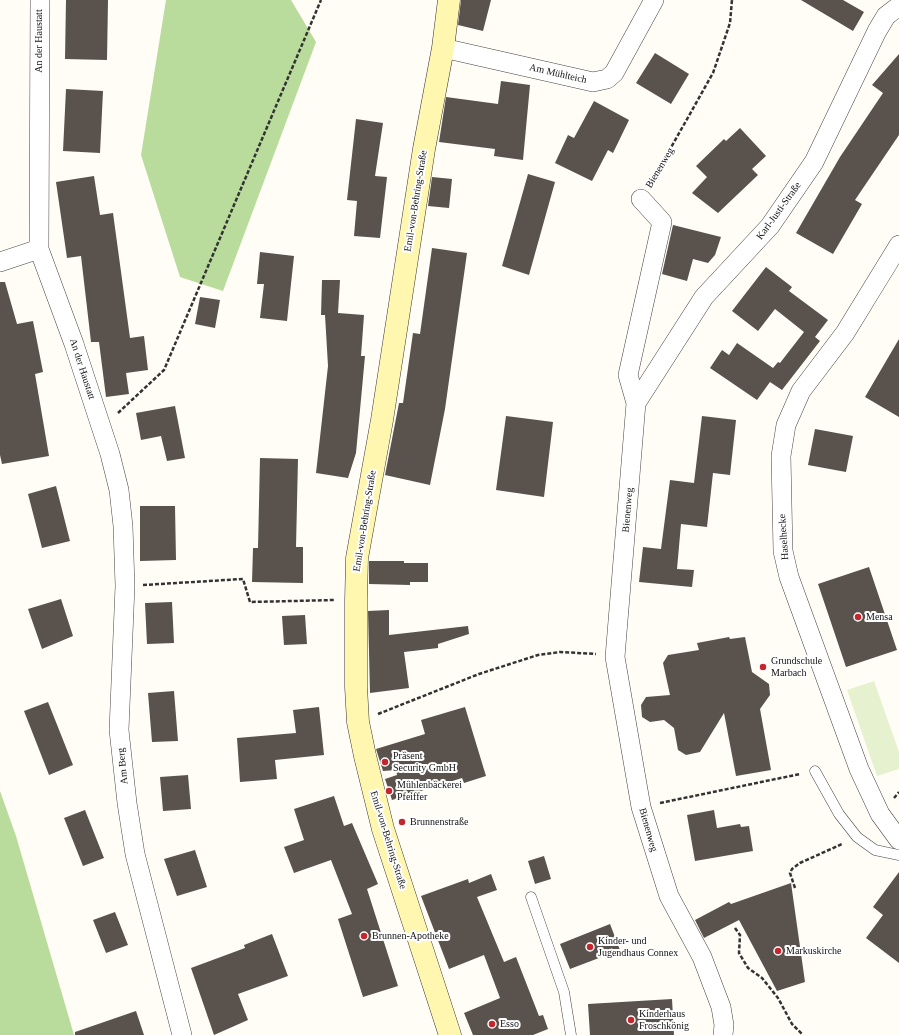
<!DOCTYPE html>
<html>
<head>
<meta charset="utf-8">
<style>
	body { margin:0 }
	canvas { display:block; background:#fffdf5 }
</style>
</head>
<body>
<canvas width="899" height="1035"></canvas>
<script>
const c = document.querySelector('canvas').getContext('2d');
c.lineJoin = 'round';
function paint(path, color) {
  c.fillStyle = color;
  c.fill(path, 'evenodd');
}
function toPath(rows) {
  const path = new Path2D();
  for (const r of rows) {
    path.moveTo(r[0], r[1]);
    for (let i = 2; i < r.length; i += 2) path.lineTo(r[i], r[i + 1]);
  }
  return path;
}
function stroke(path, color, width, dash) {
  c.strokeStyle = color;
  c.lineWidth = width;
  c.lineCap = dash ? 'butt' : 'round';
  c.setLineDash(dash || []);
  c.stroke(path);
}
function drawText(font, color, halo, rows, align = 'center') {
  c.font = font + ' Georgia,serif';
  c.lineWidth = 4;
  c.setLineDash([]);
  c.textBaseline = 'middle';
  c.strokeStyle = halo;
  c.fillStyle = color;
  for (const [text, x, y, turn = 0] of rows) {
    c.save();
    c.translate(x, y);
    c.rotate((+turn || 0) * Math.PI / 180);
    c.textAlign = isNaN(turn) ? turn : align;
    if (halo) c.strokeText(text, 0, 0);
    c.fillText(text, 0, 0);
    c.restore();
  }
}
paint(toPath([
	[166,0,291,0,316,42,223,291,180,277,141,155],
	[0,791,16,836,74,1035,0,1035]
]), '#b9dc9c');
paint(toPath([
	[874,681,899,752,899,769,877,776,847,690]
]), '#e6f2cf');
paint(toPath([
	[66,0,108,0,107,60,65,59],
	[461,0,491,0,483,31,458,25],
	[801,0,843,0,864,12,853,31],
	[655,53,689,74,671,104,636,83],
	[899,54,899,135,855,200,862,204,833,254,796,233,840,157,883,93,872,85],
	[501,81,530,85,523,160,494,156,495,149,439,142,446,97,498,104],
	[66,89,103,91,100,153,63,151],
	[594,101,629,120,613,153,608,150,592,181,555,163,568,135,574,138],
	[356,119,383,123,375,176,387,177,380,238,354,236,357,201,347,200],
	[740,128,766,156,752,169,758,175,718,213,692,193,707,177,696,166,724,139,726,141],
	[528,174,555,182,529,275,502,266],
	[94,176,100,215,113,213,130,338,144,336,148,370,126,373,129,394,106,397,99,342,91,342,81,256,67,258,56,182],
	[432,177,452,179,449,208,428,206],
	[673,225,721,237,715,255,708,263,693,259,687,281,662,274],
	[432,248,467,253,445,409,430,485,385,475,399,403,403,403,413,333,420,334],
	[260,252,294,256,287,321,260,318,264,284,257,284],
	[766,267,792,287,789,291,828,320,815,337,820,341,782,390,770,382,757,400,710,368,722,350,729,355,737,343,773,368,778,362,780,363,804,332,775,309,758,331,732,311],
	[322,280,340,280,338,313,364,315,361,356,365,356,356,453,348,478,316,473,328,366,325,315,321,315],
	[0,282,5,282,17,324,33,321,43,372,35,374,49,456,2,464,0,455],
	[200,297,220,300,215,328,195,324],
	[899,339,899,417,865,397],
	[175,406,185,458,167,461,161,436,141,440,136,413],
	[506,416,553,422,544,497,496,490],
	[702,416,736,420,730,475,713,473,707,527,681,524,677,569,694,570,692,587,639,582,643,547,661,549,670,480,694,483],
	[815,429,853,436,846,472,808,465],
	[260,458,298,459,296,547,303,547,303,583,252,582,253,548,258,548],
	[56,486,70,541,42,548,28,494],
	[140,506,175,506,176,560,140,561],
	[369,561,404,561,404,563,428,563,428,582,410,582,410,585,369,584],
	[869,567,897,650,846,667,818,584],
	[61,599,73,636,42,649,28,609],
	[172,602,174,643,147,644,145,603],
	[389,610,389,635,468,626,469,634,438,644,438,648,404,652,409,688,370,693,368,611],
	[305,615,307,644,284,645,282,616],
	[729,637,730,639,745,637,752,672,769,684,770,695,760,709,771,770,736,776,724,713,700,752,686,755,678,750,674,728,664,720,650,722,642,717,641,705,646,697,670,695,663,663,668,655,699,650,697,643],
	[174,691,178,741,152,742,148,693],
	[48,702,73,765,49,775,24,711],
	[319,707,324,755,275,760,277,779,240,782,237,738,296,733,293,710],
	[465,707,486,776,464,783,462,778,392,800,385,779,397,775,396,770,383,771,376,749,425,734,421,720],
	[188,775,191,809,163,811,160,777],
	[334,796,344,826,352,823,378,884,367,889,398,986,363,997,338,919,352,914,331,860,294,873,284,847,304,840,294,809],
	[85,810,104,858,83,866,64,818],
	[714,810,717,828,740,824,741,827,749,826,753,851,695,861,687,815],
	[195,850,207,887,177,896,164,859],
	[544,856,551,879,535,884,528,861],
	[899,872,899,963,866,938,883,915,873,907],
	[491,874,497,890,477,897,504,962,516,957,539,1016,543,1015,548,1029,533,1035,473,1035,464,1013,500,998,484,955,449,969,421,896,468,879,469,883],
	[791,883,805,982,777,991,739,920,704,938,695,920,729,902,731,904],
	[115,912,128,945,106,953,93,920],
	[610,924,620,950,570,969,560,944],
	[272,934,288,976,238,994,248,1020,214,1035,191,968,245,948,244,945],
	[672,999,674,1035,590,1035,588,1004],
	[136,1011,144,1035,75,1035,75,1032]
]), '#5a524d');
const service = toPath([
	[815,771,839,814,857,837,875,850,899,855],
	[531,897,564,992,571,1035]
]);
const minor = toPath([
	[40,0,39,249,74,344,110,454,119,490,123,526,125,586,119,730,127,803,135,854,182,1035],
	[443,48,593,82,607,79,614,73,654,0],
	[641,199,662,222,628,375,636,403,615,657,641,807,669,896,702,957,721,1007,724,1025,723,1035],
	[899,245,845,333,801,391,786,425,781,456,783,551,789,577,859,769,880,814,899,840],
	[0,262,39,249],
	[636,403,704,297,770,226,814,162,877,31,886,16,899,6]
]);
const secondary = toPath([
	[449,0,443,48,424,149,382,420,357,558,356,600,356,687,358,722,365,756,383,829,450,1035]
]);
stroke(service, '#444', 11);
stroke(minor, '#444', 20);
stroke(secondary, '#333', 23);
stroke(toPath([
	[651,183,713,73,730,23,732,0],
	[118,413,164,370,321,0],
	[143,585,243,579,250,602,335,600],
	[378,714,479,674,538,655,560,652,596,654],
	[894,798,899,792],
	[660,803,800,774],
	[795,888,790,873,792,869,800,863,842,844],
	[735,928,740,935,739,953,748,968,762,978,778,998,792,1024,803,1035]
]), '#333', 2.5, [4, 2]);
stroke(service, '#fff', 10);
stroke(minor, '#fff', 19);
stroke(secondary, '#fff6b0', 22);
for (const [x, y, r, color] of [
	[858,617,4,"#c4262e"],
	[763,667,4,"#c4262e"],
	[385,762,4,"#c4262e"],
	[389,791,4,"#c4262e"],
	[402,822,4,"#c4262e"],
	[364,936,4,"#c4262e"],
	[590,947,4,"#c4262e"],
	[778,951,4,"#c4262e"],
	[631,1020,4,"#c4262e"],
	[492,1024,4,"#c4262e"]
]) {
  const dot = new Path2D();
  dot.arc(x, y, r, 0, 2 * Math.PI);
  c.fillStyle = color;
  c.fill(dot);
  stroke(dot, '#fff', 1.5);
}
drawText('10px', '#111', '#fff', [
	["An der Haustatt",39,41,-90],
	["Am Mühlteich",558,74,13],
	["Bienenweg",660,168,-59],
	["Emil-von-Behring-Straße",416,201,-81],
	["Karl-Justi-Straße",779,211,-54],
	["An der Haustatt",82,369,72],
	["Bienenweg",628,510,-85],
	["Emil-von-Behring-Straße",365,521,-81],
	["Haselhecke",784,537,-94],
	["Am Berg",123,766,-96],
	["Bienenweg",648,830,74],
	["Emil-von-Behring-Straße",388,840,73]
]);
drawText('10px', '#111', '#fff', [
	["Mensa",866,617],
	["Grundschule",771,661],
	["Marbach",771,673],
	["Präsent",393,756],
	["Security GmbH",393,768],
	["Mühlenbäckerei",397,785],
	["Pfeiffer",397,797],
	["Brunnenstraße",410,822],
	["Brunnen-Apotheke",372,936],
	["Kinder- und",598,941],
	["Jugendhaus Connex",598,953],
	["Markuskirche",786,951],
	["Kinderhaus",639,1014],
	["Froschkönig",639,1026],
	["Esso",500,1024]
], 'left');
</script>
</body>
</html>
